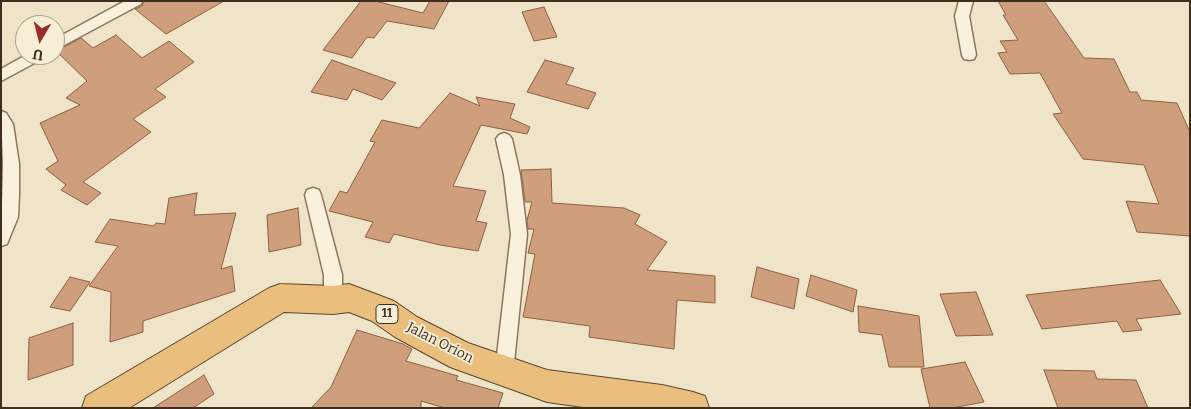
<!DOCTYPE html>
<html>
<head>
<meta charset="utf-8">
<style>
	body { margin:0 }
	#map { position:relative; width:1191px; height:409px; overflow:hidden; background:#f0e4c8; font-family:Bitter,serif }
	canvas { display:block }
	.frame { position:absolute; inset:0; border:2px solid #3d2e20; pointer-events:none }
	.north { position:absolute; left:15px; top:15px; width:50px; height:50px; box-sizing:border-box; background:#f7eed8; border:1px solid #ada18e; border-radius:50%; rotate:188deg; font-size:14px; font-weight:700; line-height:20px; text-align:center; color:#3d2e20 }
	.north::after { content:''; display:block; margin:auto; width:18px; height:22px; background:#9e2a2b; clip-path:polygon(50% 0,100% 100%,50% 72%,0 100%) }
</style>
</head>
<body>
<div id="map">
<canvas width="1191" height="409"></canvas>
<div class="frame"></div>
<div class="north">U</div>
</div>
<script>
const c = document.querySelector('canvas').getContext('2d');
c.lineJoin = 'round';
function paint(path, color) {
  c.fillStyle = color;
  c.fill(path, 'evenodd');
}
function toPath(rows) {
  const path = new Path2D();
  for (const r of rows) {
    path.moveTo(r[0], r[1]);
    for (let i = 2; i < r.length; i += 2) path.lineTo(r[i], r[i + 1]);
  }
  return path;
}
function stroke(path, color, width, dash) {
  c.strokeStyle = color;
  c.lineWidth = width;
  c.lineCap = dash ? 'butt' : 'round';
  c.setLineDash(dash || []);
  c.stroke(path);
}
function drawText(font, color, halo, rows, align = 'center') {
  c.font = font + ' Bitter,serif';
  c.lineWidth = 4;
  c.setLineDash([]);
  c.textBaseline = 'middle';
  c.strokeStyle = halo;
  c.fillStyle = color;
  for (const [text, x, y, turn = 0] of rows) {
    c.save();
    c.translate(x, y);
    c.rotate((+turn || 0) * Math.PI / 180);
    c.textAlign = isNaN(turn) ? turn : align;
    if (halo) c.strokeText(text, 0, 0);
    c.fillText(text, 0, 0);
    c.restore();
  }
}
const building = toPath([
	[144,1,224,1,166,34,135,9,142,6,144,1],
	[361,1,375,1,423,13,430,1,449,1,434,29,387,21,374,38,367,37,352,58,323,50,361,1],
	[998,1,1044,1,1084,58,1114,59,1130,92,1137,92,1141,100,1177,103,1190,132,1190,236,1137,232,1126,201,1159,204,1144,165,1083,159,1053,114,1062,113,1040,73,1010,74,998,53,1007,52,1000,41,1018,40,1003,15,1006,15,998,1],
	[544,7,557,37,534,41,522,12,544,7],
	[116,35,142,58,169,41,194,62,155,89,166,97,133,119,151,132,83,182,101,193,87,205,61,190,66,185,46,169,58,161,40,123,80,105,66,98,87,81,56,51,81,38,93,48,116,35],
	[332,60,396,83,382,100,353,89,347,100,311,92,332,60],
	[545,60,574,68,566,84,596,93,588,109,527,92,545,60],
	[450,93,480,106,476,97,515,104,510,118,530,127,527,134,481,125,453,186,486,191,476,221,487,223,478,251,440,245,394,234,389,243,365,237,373,222,329,211,340,191,347,193,375,142,370,141,382,120,419,128,450,93],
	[551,169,552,203,624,208,640,215,635,224,667,242,647,270,715,276,715,303,677,300,674,349,589,337,590,326,523,317,535,254,528,253,534,229,528,229,527,220,532,202,525,202,521,170,551,169],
	[197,193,194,215,236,213,221,269,232,266,235,291,143,321,143,332,110,342,111,292,89,286,118,246,95,242,110,219,154,226,156,223,165,224,169,198,197,193],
	[298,208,301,245,269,252,267,215,298,208],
	[757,267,799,279,794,309,751,297,757,267],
	[811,275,857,290,853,312,806,296,811,275],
	[70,277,90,282,70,311,50,307,70,277],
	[1160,280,1181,314,1136,319,1142,330,1123,332,1117,321,1042,329,1026,295,1160,280],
	[976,292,993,335,956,336,940,294,976,292],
	[858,306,919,316,924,367,889,367,882,335,859,332,858,306],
	[73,323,73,365,28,380,29,338,73,323],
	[357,330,403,344,412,349,406,361,458,376,456,380,503,393,498,408,445,408,421,401,421,408,311,408,331,387,357,330],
	[965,362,984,402,952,408,930,408,921,369,965,362],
	[1044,370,1094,371,1097,379,1136,380,1148,408,1058,408,1044,370],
	[204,375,214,394,193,408,153,408,204,375]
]);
paint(building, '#cf9f7d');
stroke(building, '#8d5f41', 1);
const minor = toPath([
	[125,1,142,1,141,4,55,50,55,39,125,1],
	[959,1,973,1,969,16,976,55,974,59,969,60,964,59,962,55,955,16,959,1],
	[26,55,44,55,42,59,1,81,1,69,26,55],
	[1,111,6,113,13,124,19,164,19,195,18,217,7,244,1,246,3,164,1,111],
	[504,133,509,135,512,139,520,175,527,234,513,373,511,380,504,382,497,380,495,373,511,234,504,175,496,139,499,135,504,133],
	[313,188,319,190,321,195,342,275,342,300,339,306,333,308,327,306,324,300,324,275,305,195,307,190,313,188]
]);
const trunk = toPath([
	[280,284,333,286,349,284,394,301,417,317,468,343,547,370,662,385,693,392,705,396,709,408,590,408,547,402,450,367,395,337,372,321,349,312,333,314,284,312,129,408,82,408,86,396,269,288,280,284]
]);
stroke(minor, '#8d765c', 3);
stroke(trunk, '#5b4430', 2);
paint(minor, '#faf1dc');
paint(trunk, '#eabe7c');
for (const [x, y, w] of [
	[387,314,22]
]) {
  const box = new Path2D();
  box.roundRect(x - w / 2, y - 9.5, w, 19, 4);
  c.fillStyle = '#f7eed8';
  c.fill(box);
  stroke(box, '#3d2e20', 1);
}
drawText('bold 12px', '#3d2e20', null, [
	["11",387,314]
]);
drawText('14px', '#3d2e20', '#f7eed8', [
	["Jalan Orion",440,343,27]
]);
</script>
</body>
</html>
